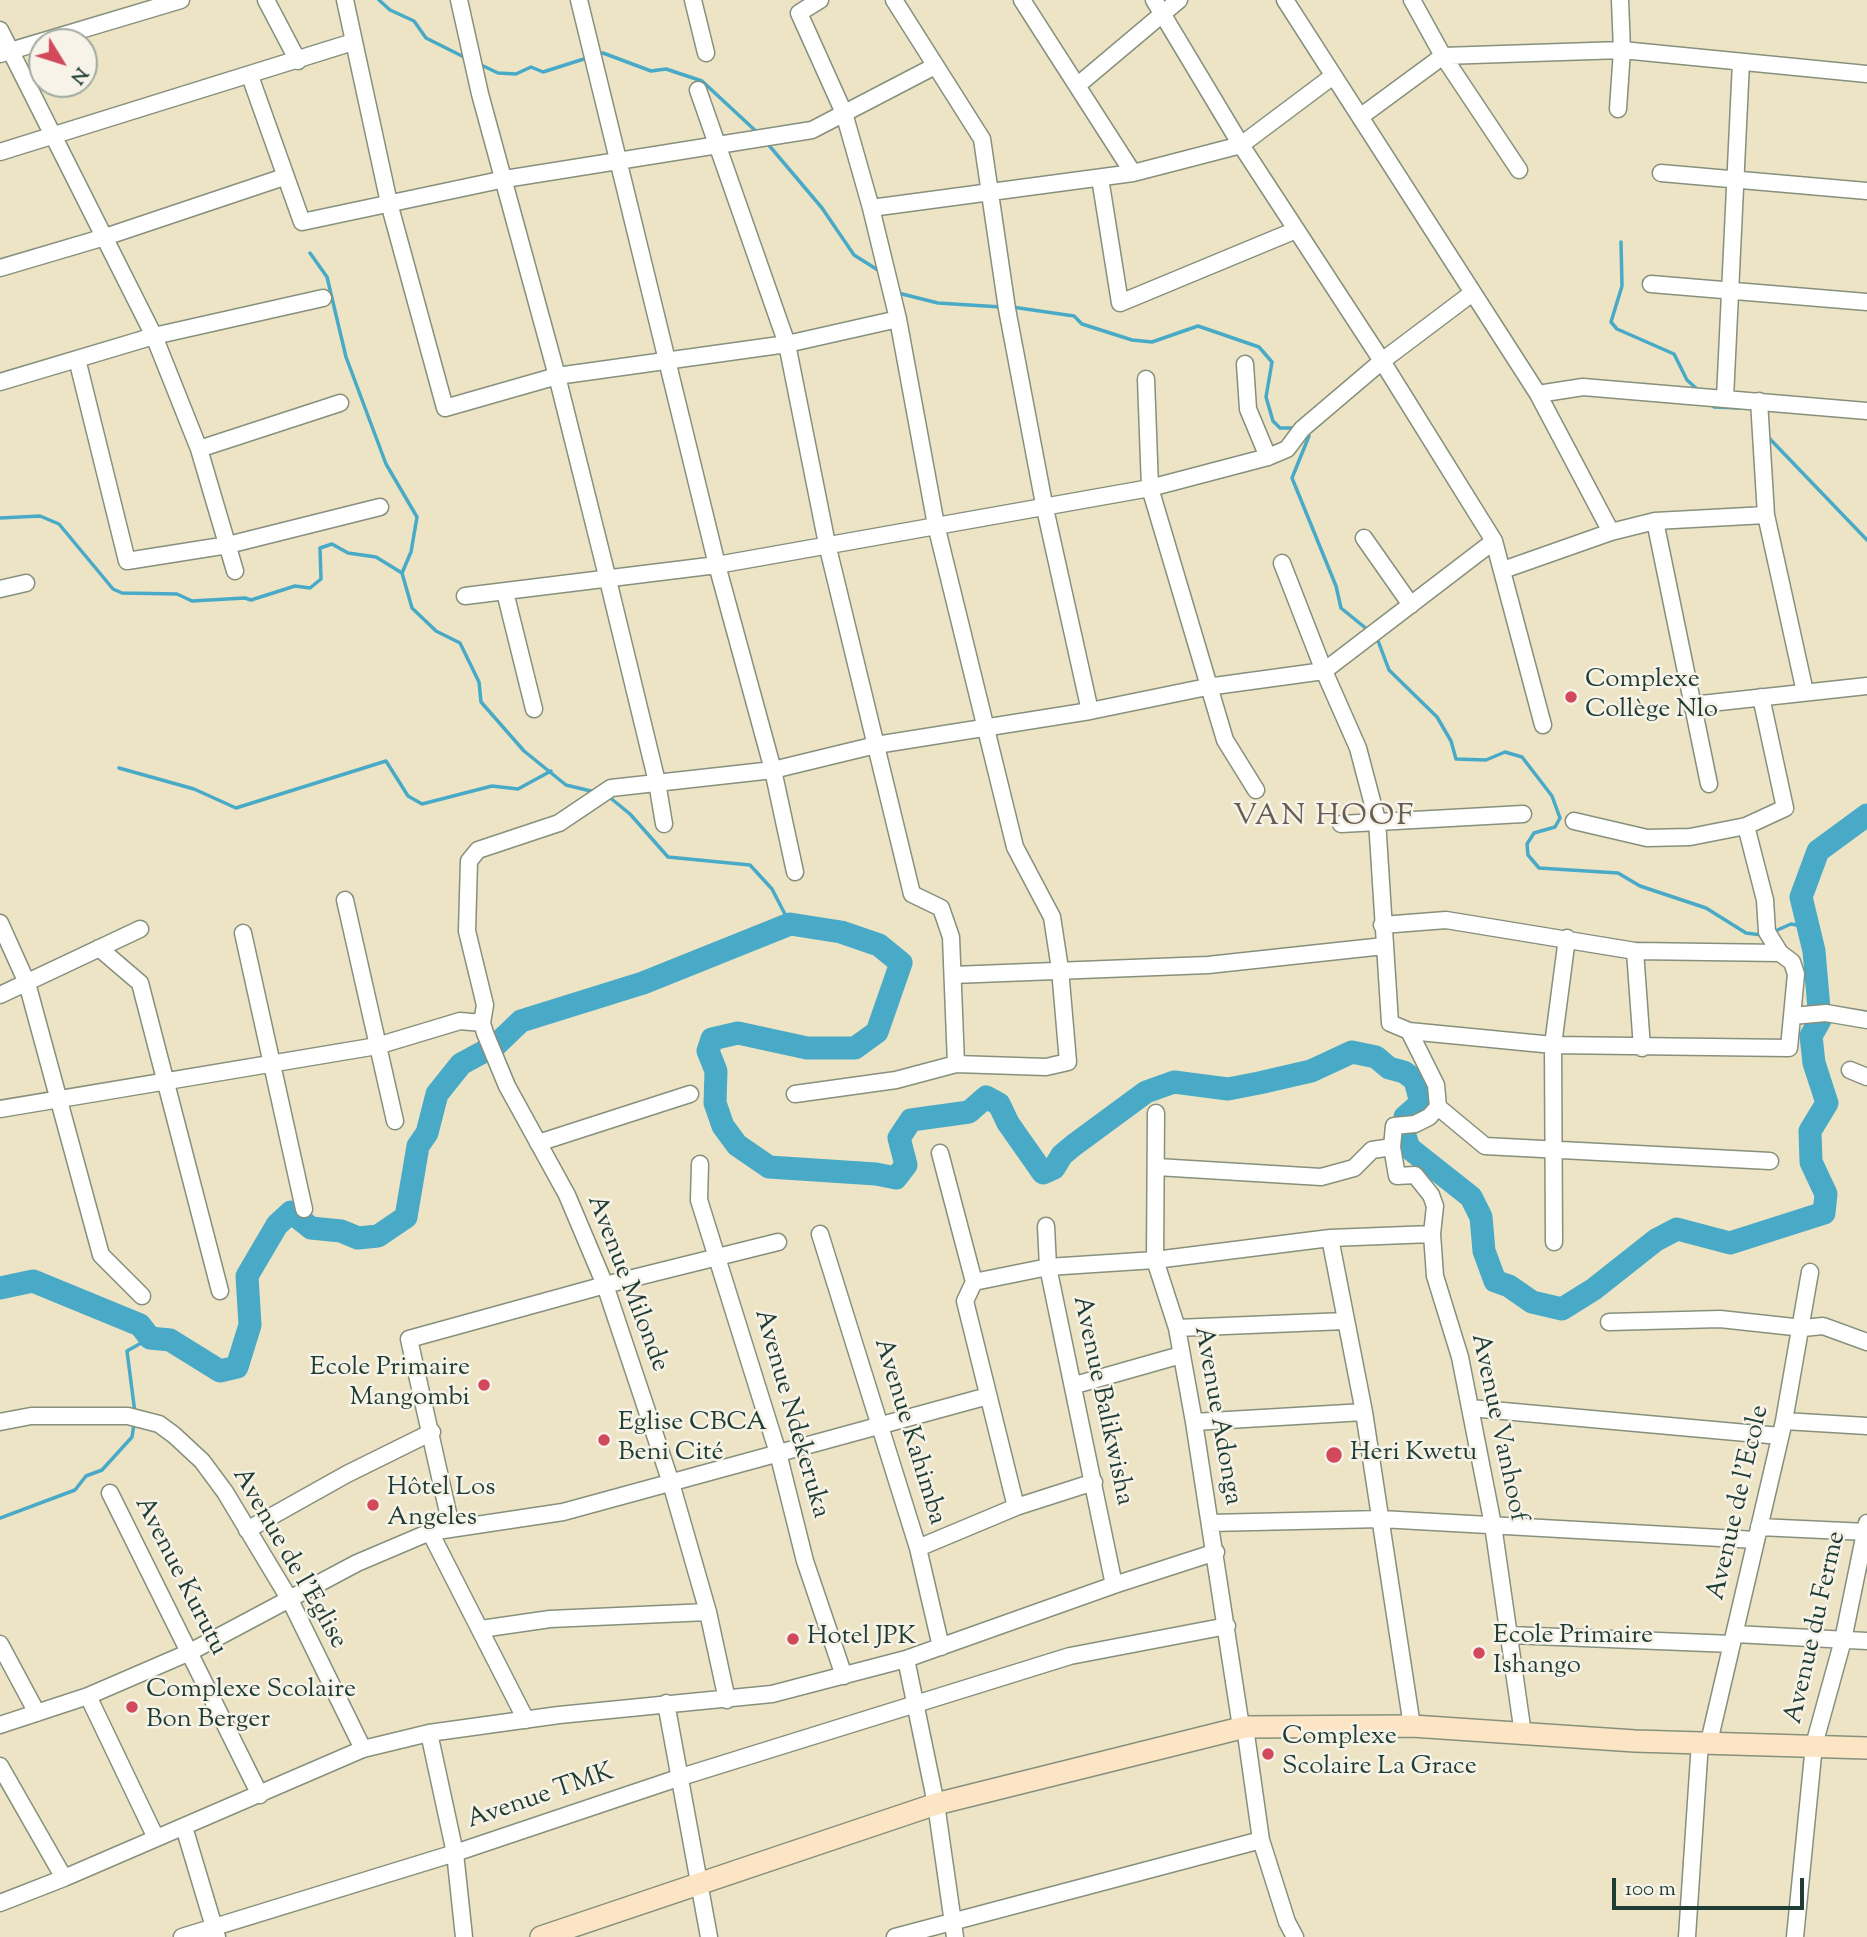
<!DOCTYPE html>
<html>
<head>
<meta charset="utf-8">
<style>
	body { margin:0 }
	#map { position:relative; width:1867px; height:1937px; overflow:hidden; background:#ece4c5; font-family:"Sorts Mill Goudy",serif }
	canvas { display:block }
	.north { position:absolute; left:28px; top:28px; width:70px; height:70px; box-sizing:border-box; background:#f7f3e8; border:2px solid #a1aaa0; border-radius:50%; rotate:128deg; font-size:19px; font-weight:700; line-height:28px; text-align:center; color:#1f3d34 }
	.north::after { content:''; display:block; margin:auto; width:24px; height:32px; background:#d1495b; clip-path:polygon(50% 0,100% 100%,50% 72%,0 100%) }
	.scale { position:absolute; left:1612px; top:1878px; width:192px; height:32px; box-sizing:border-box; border:4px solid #1f3d34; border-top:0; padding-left:9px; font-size:21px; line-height:24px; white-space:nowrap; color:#1f3d34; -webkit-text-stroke:5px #f7f3e8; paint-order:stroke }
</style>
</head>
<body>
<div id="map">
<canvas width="1867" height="1937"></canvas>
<div class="north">N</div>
<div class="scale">100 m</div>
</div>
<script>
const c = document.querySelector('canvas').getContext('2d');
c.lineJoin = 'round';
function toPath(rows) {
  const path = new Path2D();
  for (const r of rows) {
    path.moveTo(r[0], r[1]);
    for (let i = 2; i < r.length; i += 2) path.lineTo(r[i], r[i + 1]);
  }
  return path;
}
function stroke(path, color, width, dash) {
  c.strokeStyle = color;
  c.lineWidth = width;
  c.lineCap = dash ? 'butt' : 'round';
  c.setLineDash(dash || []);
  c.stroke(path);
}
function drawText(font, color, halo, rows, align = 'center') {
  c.font = font + ' "Sorts Mill Goudy",serif';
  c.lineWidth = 5;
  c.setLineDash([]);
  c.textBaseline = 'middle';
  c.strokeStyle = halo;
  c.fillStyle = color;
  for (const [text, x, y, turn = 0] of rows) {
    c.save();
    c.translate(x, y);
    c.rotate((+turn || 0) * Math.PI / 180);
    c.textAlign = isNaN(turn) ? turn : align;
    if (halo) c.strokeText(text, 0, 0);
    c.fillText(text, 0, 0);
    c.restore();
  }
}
stroke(toPath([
	[379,0,390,10,414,21,426,38,466,58],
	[597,55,603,53,651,71,666,69,702,81,759,134],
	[479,64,498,73,516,74,531,67,543,72,587,58],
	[767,143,822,208,854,255,881,272],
	[1621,242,1622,286,1611,322,1617,329,1674,354,1687,380,1698,390],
	[310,253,327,277,346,357,386,464,417,517,411,552,402,573],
	[898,293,938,303,1001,307],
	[1012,307,1074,316,1082,324,1132,340,1152,342,1198,326,1259,347,1272,362,1266,397,1273,421,1280,428,1296,428],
	[1710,403,1714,407,1739,408],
	[1306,433,1309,436,1292,478,1336,586,1341,608,1368,630],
	[1769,438,1867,540],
	[0,518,40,516,59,524,113,589,122,593,177,594,192,601,245,598,251,600,295,586,310,588,321,579,320,548,332,544,348,553,376,557,402,573,412,608,436,631,460,643,479,682,481,702,524,751,566,785,595,792],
	[1377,638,1389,670,1437,717,1451,741,1456,759,1486,760,1505,752,1522,757,1552,796,1560,818,1555,827,1534,833,1527,844,1528,855,1539,868,1618,873,1640,886,1706,908,1746,933,1762,935],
	[119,768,194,789,236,808,386,761,408,796,422,804,492,786,518,789,551,771],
	[608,796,630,814,668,857,750,865,772,889,790,924],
	[1773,932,1791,924,1808,927],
	[135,1413,127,1351,150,1338],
	[0,1518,75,1490,86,1476,102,1470,132,1437,134,1424]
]), '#49aac8', 3.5);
stroke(toPath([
	[0,1288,33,1281,140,1325,150,1338,170,1340,220,1371,237,1367,250,1325,247,1276,277,1225,291,1212,311,1228,341,1231,358,1238,378,1236,406,1217,418,1146,427,1133,437,1094,461,1064,496,1045,521,1021,643,983,790,924,841,932,879,945,901,963,877,1032,855,1048,807,1048,738,1033,712,1039,708,1051,716,1071,715,1103,723,1126,737,1145,769,1167,876,1174,896,1178,906,1165,899,1138,911,1120,969,1112,986,1097,999,1104,1008,1123,1043,1173,1054,1168,1062,1155,1074,1145,1146,1092,1174,1082,1228,1089,1259,1083,1311,1071,1352,1052,1376,1057,1389,1068,1404,1072,1415,1080,1421,1103,1405,1117,1405,1136,1409,1148,1471,1197,1481,1217,1484,1251,1495,1281,1509,1286,1532,1302,1562,1309,1594,1289,1656,1240,1677,1229,1730,1243,1824,1213,1826,1194,1811,1162,1810,1131,1827,1103,1814,1063,1811,1036,1820,1020,1814,951,1801,897,1818,851,1867,815]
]), '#49aac8', 23);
const street = toPath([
	[266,0,298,61],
	[345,0,389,203,445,408,557,376,787,344,898,319],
	[459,0,480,94,557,376,608,580,657,782,664,824],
	[579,0,717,565,773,770,795,872],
	[693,0,706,53],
	[894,0,982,139,1007,309,1044,504,1090,711],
	[1022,0,1133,173],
	[1154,0,1241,145,1382,361,1494,541,1543,725],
	[1285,0,1538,394,1611,532],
	[1412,0,1443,56,1519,170],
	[0,30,154,336,199,449,235,571],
	[0,54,181,0],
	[250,76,302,222,505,179,812,130,935,66],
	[1078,85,1179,0],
	[698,90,787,344,827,544,912,894,941,908,951,937,956,1064],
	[1618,109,1622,50,1620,0],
	[1360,117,1443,56,1622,50,1867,74],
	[0,152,353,42],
	[1661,173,1867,191],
	[1100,178,1120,303,1296,230],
	[871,208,1133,173,1241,145,1333,76],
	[0,268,105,237,284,177],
	[1651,284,1867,302],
	[77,359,127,561,228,545,380,507],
	[1245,364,1248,409,1268,457],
	[1146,379,1150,488,1225,740,1256,790],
	[0,382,154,336,323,298],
	[1538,394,1583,387,1867,411],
	[1725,398,1741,62],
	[1759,401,1766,515,1805,692],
	[199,449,340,403],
	[1655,521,1709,784],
	[1364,538,1411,605],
	[1282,563,1324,671,1358,748,1377,820,1390,1023,1409,1031,1436,1085,1438,1107,1429,1117,1415,1124,1394,1126,1392,1147,1397,1176,1415,1175,1431,1195,1435,1206,1432,1234,1435,1276,1460,1357,1493,1525,1523,1734],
	[1503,570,1611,532,1655,521,1766,515],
	[0,589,26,583],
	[505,592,534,709],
	[465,596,717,565,1150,488,1268,457,1287,449,1302,429,1382,361,1471,294],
	[1692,705,1867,686],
	[1574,821,1647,838,1690,837,1746,826,1785,808,1761,697],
	[1341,824,1523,814],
	[345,900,395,1121],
	[0,923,27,983,101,1255,142,1296],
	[1382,925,1446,920,1635,951,1780,953],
	[243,933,304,1209],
	[99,948,140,983,220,1291],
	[1635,951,1642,1048],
	[953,975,1208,965,1384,946],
	[0,995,140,929],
	[1792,1016,1826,1013,1867,1020],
	[1409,1031,1553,1045,1789,1048,1796,974,1792,962,1780,953,1767,932,1765,900,1746,826],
	[1850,1070,1867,1077],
	[795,1094,896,1080,956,1064,1046,1067,1068,1062,1060,969,1052,917,1015,847,936,525,898,319,871,208,844,113,799,13,820,0],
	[1438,1107,1485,1146,1770,1161],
	[0,1109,377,1046,460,1021,482,1023],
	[1156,1113,1155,1260,1177,1328,1194,1422,1241,1727],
	[538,1143,690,1094],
	[940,1153,974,1282,1048,1267,1155,1260,1330,1238,1432,1234],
	[700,1164,699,1200,778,1453,805,1561,844,1676],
	[1157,1167,1321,1177,1354,1168,1372,1150,1392,1147],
	[1046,1226,1048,1267,1114,1585],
	[820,1234,918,1548,941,1647],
	[1330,1238,1364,1412,1412,1726],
	[1554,1242,1553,1045,1567,938],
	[974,1282,965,1301,1016,1507],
	[1609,1322,1720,1319,1803,1328,1823,1326,1867,1342],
	[1177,1328,1345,1321],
	[1075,1385,1181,1355],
	[1470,1408,1780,1436],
	[1784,1421,1867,1426],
	[0,1422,31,1416,128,1416,159,1424,174,1435,202,1461,225,1492,290,1600,363,1749],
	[1194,1422,1364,1412],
	[110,1493,260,1795],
	[1210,1523,1381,1519,1756,1540],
	[451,1526,409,1339,605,1285,778,1242],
	[1759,1527,1867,1532],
	[247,1530,347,1474,432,1432],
	[430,1532,526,1720],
	[918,1548,1016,1507,1094,1482],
	[481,1629,550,1619,708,1612],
	[1735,1634,1867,1641],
	[1510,1635,1732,1644],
	[0,1644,37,1713],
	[906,1659,936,1804,955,1937],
	[88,1696,156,1838],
	[727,1700,708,1612,671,1483,605,1285,567,1195,507,1086,485,1033,482,1023,485,1005,467,931,469,861,478,850,559,823,611,788,773,770,876,745,1090,711,1207,687,1324,671,1494,541],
	[666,1703,709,1937],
	[0,1725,88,1696,190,1652,357,1563,430,1532,563,1512,988,1396],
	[1245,1727,1261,1840,1287,1922,1295,1937],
	[429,1733,455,1853,464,1937],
	[1709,1742,1784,1421,1810,1272],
	[0,1766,64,1878],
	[184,1827,217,1937],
	[0,1903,64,1878,363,1749,429,1733,559,1715,772,1694,906,1659,1114,1585,1216,1552],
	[182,1937,455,1853,681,1777,1070,1656,1227,1626],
	[895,1937,1261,1840],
	[1687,1937,1700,1742],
	[1795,1937,1814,1745,1843,1640,1867,1523]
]);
const secondary = toPath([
	[541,1937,936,1804,1245,1727,1412,1726,1635,1741,1867,1748]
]);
stroke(street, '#86907c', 19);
stroke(secondary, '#86907c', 24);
stroke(street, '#fff', 16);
stroke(secondary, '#fce5c4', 21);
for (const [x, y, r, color] of [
	[1571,697,7,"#d1495b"],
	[484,1385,7,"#d1495b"],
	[604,1440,7,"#d1495b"],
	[1334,1455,9,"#d1495b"],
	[373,1505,7,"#d1495b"],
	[793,1639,7,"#d1495b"],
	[1479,1653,7,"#d1495b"],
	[132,1707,7,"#d1495b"],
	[1268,1754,7,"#d1495b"]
]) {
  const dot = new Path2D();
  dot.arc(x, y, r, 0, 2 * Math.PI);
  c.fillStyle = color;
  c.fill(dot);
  stroke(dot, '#f7f3e8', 2.5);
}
drawText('26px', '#1f3d34', '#f7f3e8', [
	["Complexe",1585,682],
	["Collège Nlo",1585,712],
	["Ecole Primaire",470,1370,"right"],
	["Mangombi",470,1400,"right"],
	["Eglise CBCA",618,1425],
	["Beni Cité",618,1455],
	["Heri Kwetu",1350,1455],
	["Hôtel Los",387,1490],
	["Angeles",387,1520],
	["Ecole Primaire",1493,1638],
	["Ishango",1493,1668],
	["Hotel JPK",807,1639],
	["Complexe Scolaire",146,1692],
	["Bon Berger",146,1722],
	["Complexe",1282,1739],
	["Scolaire La Grace",1282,1769]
], 'left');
drawText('26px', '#1f3d34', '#f7f3e8', [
	["Avenue Milonde",626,1284,69],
	["Avenue Balikwisha",1101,1401,78],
	["Avenue Ndekeruka",790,1414,74],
	["Avenue Adonga",1216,1416,80],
	["Avenue Vanhoof",1497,1428,78],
	["Avenue Kahimba",908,1432,73],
	["Avenue de l'Ecole",1740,1503,-77],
	["Avenue de l'Eglise",288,1559,60],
	["Avenue Kurutu",179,1577,63],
	["Avenue du Ferme",1817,1628,-77],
	["Avenue TMK",541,1798,-19]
]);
c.letterSpacing = '2px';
drawText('30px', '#665e55', '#f7f3e8', [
	["VAN HOOF",1324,819]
]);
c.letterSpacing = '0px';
</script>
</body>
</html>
